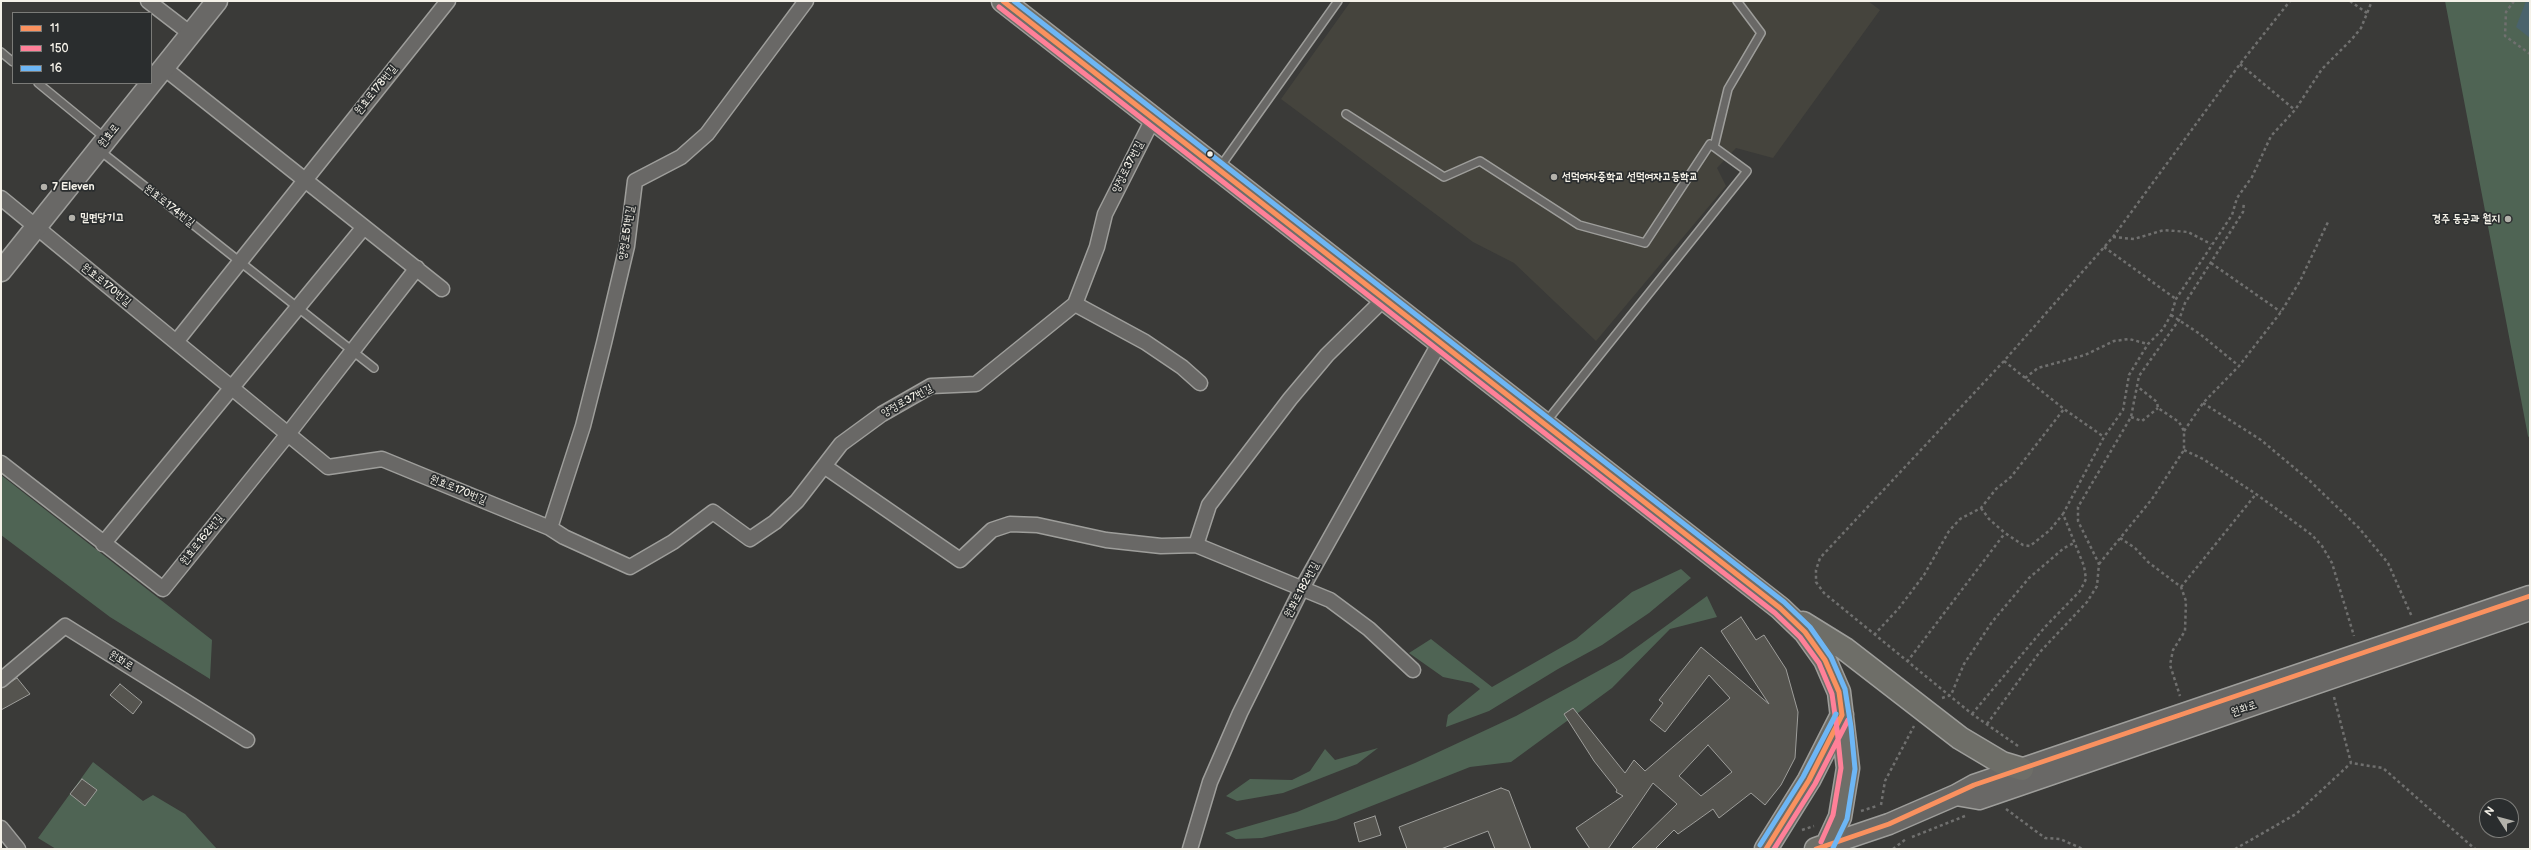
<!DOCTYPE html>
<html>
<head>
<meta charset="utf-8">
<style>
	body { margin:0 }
	#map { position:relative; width:2531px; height:850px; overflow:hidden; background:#3a3a38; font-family:"Balsamiq Sans",sans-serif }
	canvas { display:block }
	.frame { position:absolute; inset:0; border:2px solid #f4f1e8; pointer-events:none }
	.legend { position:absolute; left:12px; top:12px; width:140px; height:72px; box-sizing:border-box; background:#2a2d2e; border:1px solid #7b7b78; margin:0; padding:5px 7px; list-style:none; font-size:12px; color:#f4f1e8 }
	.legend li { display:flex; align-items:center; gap:8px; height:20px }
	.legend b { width:20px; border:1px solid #7b7b78 }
	.north { position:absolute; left:2479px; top:798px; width:40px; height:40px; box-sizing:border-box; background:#2a2d2e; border:1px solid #7b7b78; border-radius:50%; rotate:306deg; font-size:11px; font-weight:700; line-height:16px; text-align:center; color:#f4f1e8 }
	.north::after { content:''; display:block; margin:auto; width:14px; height:18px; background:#b3b1aa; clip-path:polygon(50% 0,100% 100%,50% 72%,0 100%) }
</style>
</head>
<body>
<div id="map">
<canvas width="2531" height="850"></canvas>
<div class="frame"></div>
<ul class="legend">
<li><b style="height:5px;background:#fa915f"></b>11</li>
<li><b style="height:5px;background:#ff8098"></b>150</li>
<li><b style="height:5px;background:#6db6f5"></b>16</li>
</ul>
<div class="north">N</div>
</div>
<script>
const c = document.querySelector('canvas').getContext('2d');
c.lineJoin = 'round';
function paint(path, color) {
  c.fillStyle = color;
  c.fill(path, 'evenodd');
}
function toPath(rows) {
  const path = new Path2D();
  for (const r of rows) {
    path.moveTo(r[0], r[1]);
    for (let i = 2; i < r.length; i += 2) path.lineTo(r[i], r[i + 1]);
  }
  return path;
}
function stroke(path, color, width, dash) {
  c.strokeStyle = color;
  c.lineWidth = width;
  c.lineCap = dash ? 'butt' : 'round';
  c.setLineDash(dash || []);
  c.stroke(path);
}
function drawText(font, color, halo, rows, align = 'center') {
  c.font = font + ' "Balsamiq Sans","Poor Story",sans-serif';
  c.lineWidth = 3.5;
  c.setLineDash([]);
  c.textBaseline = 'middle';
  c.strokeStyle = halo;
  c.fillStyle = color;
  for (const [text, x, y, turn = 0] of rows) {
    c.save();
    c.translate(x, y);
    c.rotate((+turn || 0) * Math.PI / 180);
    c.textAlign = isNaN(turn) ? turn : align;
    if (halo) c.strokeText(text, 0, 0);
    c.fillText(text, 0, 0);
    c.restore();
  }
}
paint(toPath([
	[1351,1,1868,1,1880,10,1773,158,1736,148,1717,168,1726,186,1596,341,1514,263,1473,242,1281,99]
]), '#45443d');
paint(toPath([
	[2445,1,2530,1,2530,439,2528,436],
	[1,475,212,640,210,679,110,617,1,535],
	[1681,569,1691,578,1649,613,1602,645,1558,669,1489,711,1446,727,1448,715,1480,689,1472,683,1443,677,1409,653,1431,639,1492,687,1576,639,1632,592],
	[1707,596,1717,617,1670,629,1612,688,1511,762,1470,767,1336,820,1262,838,1236,839,1225,833,1297,812,1415,763,1516,716,1622,658],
	[1378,748,1357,764,1283,793,1237,801,1226,796,1250,779,1292,780,1310,771,1325,749,1335,760],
	[93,762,143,801,153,795,185,814,217,849,56,849,38,838]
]), '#4f6454');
paint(toPath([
	[2526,1,2530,1,2530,38,2516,27]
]), '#4a636c');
const building = toPath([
	[1741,617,1756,640,1764,635,1786,669,1798,712,1795,758,1781,785,1765,805,1751,793,1719,818,1713,809,1678,834,1674,830,1655,849,1631,849,1677,804,1653,783,1608,849,1590,849,1576,828,1623,796,1616,792,1617,790,1594,761,1564,714,1573,708,1625,773,1634,760,1645,771,1730,698,1709,675,1665,732,1650,720,1663,703,1659,700,1701,647,1769,704,1721,631,1741,617],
	[1708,745,1732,772,1701,796,1679,776,1708,745],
	[17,678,30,694,1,710,1,688,17,678],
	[120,684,142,702,133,714,110,695,120,684],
	[82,779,97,790,85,806,70,794,82,779],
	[1501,788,1509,791,1531,849,1495,849,1488,831,1441,849,1407,849,1399,827,1501,788],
	[1375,816,1381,835,1359,842,1354,823,1375,816]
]);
paint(building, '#55544f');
stroke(building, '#9e9e9b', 1);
const lane = toPath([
	[1,52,13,62],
	[38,83,105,138],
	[1346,114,1444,177,1480,161,1579,225,1645,243,1710,144,1747,171,1546,422],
	[1714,147,1728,89,1761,33,1737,1],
	[99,150,374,368],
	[1220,167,1338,1]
]);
const street = toPath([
	[148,1,191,34],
	[164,68,442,289],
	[1,198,328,467,382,459,550,528,564,537,630,567,673,542,713,512,750,539,775,522,797,501,841,444,882,414,931,386,976,384,1075,304,1097,247,1105,214,1154,117],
	[1075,304,1145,342,1182,367,1200,383],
	[176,342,448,1],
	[1,463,163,589,288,434,417,268],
	[824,466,960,560,992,530,1010,524,1037,525,1106,540,1161,546,1196,545,1209,505,1290,399,1327,355,1384,299],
	[550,528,583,426,604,343,627,246,635,181,681,157,707,134,806,1],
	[103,544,364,227],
	[1196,545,1330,600,1369,629,1413,670],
	[1,680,65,626,247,740],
	[1,828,18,849],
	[1190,849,1210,782,1240,713,1301,590,1440,342]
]);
const secondary = toPath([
	[1,271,217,1],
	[1956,795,1979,799,2530,610],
	[1825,849,1827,845,1889,824,1956,795,1974,785,2530,596]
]);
const primary = toPath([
	[1003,1,1780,608,1805,632,1825,660,1839,692,1848,768,1840,817,1827,845,1816,849],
	[1803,623,1845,649,1960,738,2002,763,2022,769],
	[1766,849,1809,780,1842,715]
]);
stroke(lane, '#9e9e9b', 10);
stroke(street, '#9e9e9b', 17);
stroke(secondary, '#9e9e9b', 23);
stroke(primary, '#9e9e9b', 25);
stroke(toPath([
	[2350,1,2367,13],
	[2514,1,2506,12,2505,36,2530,54],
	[2240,64,2295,110],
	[2113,237,2134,239,2164,230,2188,232,2211,244],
	[2104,247,2176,299],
	[2211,263,2281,312],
	[2171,315,2200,334,2239,366],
	[2004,361,2064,409,2104,437],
	[2025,378,2038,368,2085,355,2114,341,2129,339,2148,344],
	[2203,403,2261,440,2310,481,2359,528,2388,563,2412,617],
	[2131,417,2142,421,2158,408],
	[2184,431,2203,403,2239,366,2281,312,2300,281,2328,222],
	[2184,450,2203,459,2256,494,2312,535,2322,546,2332,563,2354,636],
	[1981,508,1989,519,2005,533,2023,545,2030,546,2050,530,2063,514],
	[2120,538,2135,548,2148,562,2181,587,2186,601,2185,631,2173,650,2170,665,2180,696],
	[2099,564,2152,499,2184,450,2184,431,2179,422,2158,408,2157,402,2138,387],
	[2181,587,2256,494],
	[1874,635,1899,608,1924,575,1949,531,1960,519,1981,508,1996,489,2011,477,2064,409],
	[1907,662,2005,533],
	[2334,697,2351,763,2383,768,2475,849],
	[1942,698,1951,695,1964,664,1992,622,2029,578,2064,548,2074,543],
	[1972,714,2045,627,2080,591,2086,579,2084,566,2063,514,2104,437,2123,410,2129,375,2148,344,2163,329,2171,315,2176,299,2232,215,2237,198,2252,177,2271,136,2295,110,2322,69,2352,39,2361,28,2372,1],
	[1987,724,2039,653,2087,602,2097,586,2099,564,2078,521,2078,507,2131,417,2139,376,2179,320,2185,303,2243,212,2244,202],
	[2018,746,1972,714,1824,593,1816,582,1816,570,1820,558,2004,361,2113,237,2240,64,2290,1],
	[1881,805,1885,781,1914,726],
	[2006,809,2045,838,2060,839,2083,849],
	[1861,811,1877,806],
	[1802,830,1814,826],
	[1912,837,1965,816],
	[1893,849,1906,839],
	[2235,849,2296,814,2351,763]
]), '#70706f', 2.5, [3, 3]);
stroke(lane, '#696866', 7);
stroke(street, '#696866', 14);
stroke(secondary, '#696866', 20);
stroke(primary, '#6e6e68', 22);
stroke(toPath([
	[1003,1,1780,608,1805,632,1825,660,1839,692,1842,715],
	[1766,849,1809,780,1842,715],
	[1816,849,1889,824,1974,785,2530,596]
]), '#fa915f', 5);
stroke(toPath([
	[999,7,1775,613,1800,637,1819,663,1832,694,1837,729,1841,768,1833,815,1821,842],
	[1774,849,1815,784,1848,720]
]), '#ff8098', 5);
stroke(toPath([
	[1014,1,1784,602,1810,627,1831,657,1845,689,1851,727,1855,769,1847,819,1833,848],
	[1760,845,1803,777,1836,714]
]), '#6db6f5', 5);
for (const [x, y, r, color] of [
	[1210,154,3.5,"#f4f1e8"],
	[1554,177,4,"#b3b1aa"],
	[44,187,4,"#b3b1aa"],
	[72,218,4,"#b3b1aa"],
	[2508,219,4,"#b3b1aa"]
]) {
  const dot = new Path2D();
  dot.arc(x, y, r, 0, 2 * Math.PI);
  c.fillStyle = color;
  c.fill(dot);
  stroke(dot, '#2a2d2e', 1.5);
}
drawText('11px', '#f4f1e8', '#2a2d2e', [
	["원효로178번길",376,90,-51],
	["원효로",109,136,-51],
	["양정로37번길",1128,167,-63],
	["원효로174번길",169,206,38],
	["양정로51번길",627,233,-81],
	["원효로170번길",106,285,39],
	["양정로37번길",907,401,-28],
	["원효로170번길",458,490,22],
	["원효로162번길",202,540,-51],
	["원화로182번길",1302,590,-62],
	["원화로",121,661,32],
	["원화로",2244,709,-19]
]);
drawText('bold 11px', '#f4f1e8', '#2a2d2e', [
	["선덕여자중학교 선덕여자고등학교",1562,177],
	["7 Eleven",52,187],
	["밀면당기고",80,218],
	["경주 동궁과 월지",2500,219,"right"]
], 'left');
</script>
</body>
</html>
